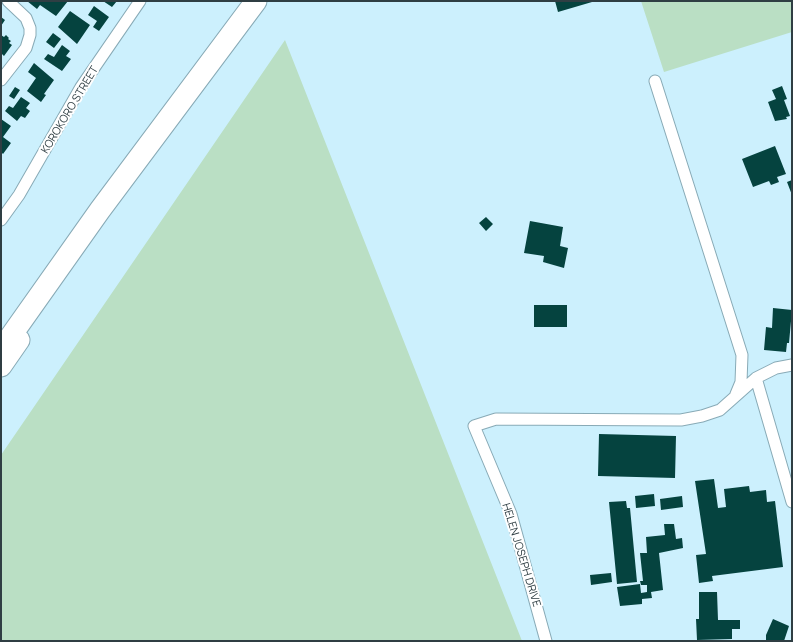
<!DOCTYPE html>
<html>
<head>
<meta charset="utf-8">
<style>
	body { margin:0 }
	#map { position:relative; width:793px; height:642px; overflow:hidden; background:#ccf0fd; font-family:Manrope,sans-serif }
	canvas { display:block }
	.frame { position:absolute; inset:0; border:2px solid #2f3e43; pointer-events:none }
</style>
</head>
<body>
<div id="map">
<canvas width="793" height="642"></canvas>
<div class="frame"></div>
</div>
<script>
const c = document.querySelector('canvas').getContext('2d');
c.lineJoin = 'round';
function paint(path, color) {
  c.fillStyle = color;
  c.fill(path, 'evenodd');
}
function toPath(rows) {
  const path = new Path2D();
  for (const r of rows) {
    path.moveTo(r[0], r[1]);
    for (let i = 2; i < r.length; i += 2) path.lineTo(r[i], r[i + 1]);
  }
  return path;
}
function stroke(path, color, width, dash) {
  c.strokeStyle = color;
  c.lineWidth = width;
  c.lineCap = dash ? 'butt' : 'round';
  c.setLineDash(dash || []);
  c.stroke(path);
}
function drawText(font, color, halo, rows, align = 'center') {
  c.font = font + ' Manrope,sans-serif';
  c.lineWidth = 4;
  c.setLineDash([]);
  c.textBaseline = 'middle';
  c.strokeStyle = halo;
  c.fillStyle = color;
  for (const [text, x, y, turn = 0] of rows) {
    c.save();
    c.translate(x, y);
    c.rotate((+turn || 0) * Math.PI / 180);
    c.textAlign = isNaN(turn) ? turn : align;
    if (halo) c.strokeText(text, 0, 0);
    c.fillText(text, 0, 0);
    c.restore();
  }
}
paint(toPath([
	[641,1,792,1,792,32,664,72],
	[285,40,522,641,1,641,1,455]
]), '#badfc4');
paint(toPath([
	[27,1,68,1,56,16,40,5,37,9],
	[103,1,117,1,112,7],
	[555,1,591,1,592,2,558,12],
	[94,6,109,17,99,31,93,27,97,21,88,15],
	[70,11,90,25,77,44,58,27],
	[1,17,5,20,1,26],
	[53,33,61,39,54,48,46,42],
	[1,35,4,37,6,35,9,38,8,39,11,41,9,43,12,45,4,56,1,53],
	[62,45,70,51,66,56,71,59,62,71,44,59,48,54,54,57],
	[34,63,54,80,44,94,46,95,41,102,27,91,36,78,28,72],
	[782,86,787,99,784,100,790,116,786,117,787,119,775,121,768,102,776,99,772,90],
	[15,87,20,90,14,99,9,96],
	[21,97,30,103,26,108,30,111,25,118,21,116,17,121,5,111,9,106,13,108],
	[1,119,11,126,3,137,11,143,3,154,1,152],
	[775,146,786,174,777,177,779,182,771,185,769,181,753,187,742,159],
	[792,180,792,195,787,182],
	[486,217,493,224,486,231,479,223],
	[530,221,563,227,560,246,568,248,564,268,543,262,544,256,524,253],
	[534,305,567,305,567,327,534,327],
	[773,308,792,310,789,343,787,343,786,352,764,350,766,327,772,328],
	[599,434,676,436,675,478,598,476],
	[714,479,718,508,726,507,724,489,749,486,750,492,766,490,767,502,775,501,783,567,712,576,713,581,699,583,696,555,706,554,695,481],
	[654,494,655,506,636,508,635,496],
	[682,496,683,507,661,510,660,499],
	[626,501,627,508,630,508,637,582,617,584,609,502],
	[664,524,674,524,676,539,682,538,683,548,659,553,663,590,651,592,652,598,642,599,642,604,620,606,617,587,640,584,641,593,647,592,647,585,641,585,640,581,643,581,640,553,647,553,646,537,665,535],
	[611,573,612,582,591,585,590,575],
	[699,592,717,592,718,620,740,620,740,629,732,629,732,639,697,640,696,619,699,619],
	[773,619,789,626,784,641,766,641,766,635]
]), '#05433f');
const street = toPath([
	[1,80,26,48,30,35,30,28,26,18,8,1],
	[655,81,742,355,741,382,736,394],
	[1,220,19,195,81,87,140,1],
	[756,378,792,502],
	[546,641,511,514,474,426,496,419,681,420,702,416,720,410,756,378,776,368,792,365]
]);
const highway = toPath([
	[1,350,100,210,256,1],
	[1,366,19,340]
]);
stroke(street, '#88aab6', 13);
stroke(highway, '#88aab6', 23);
stroke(street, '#fff', 11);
stroke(highway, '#fff', 21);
drawText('11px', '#2f3e43', '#fff', [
	["KOROKORO STREET",70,110,-59],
	["HELEN JOSEPH DRIVE",521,555,73]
]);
</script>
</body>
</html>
